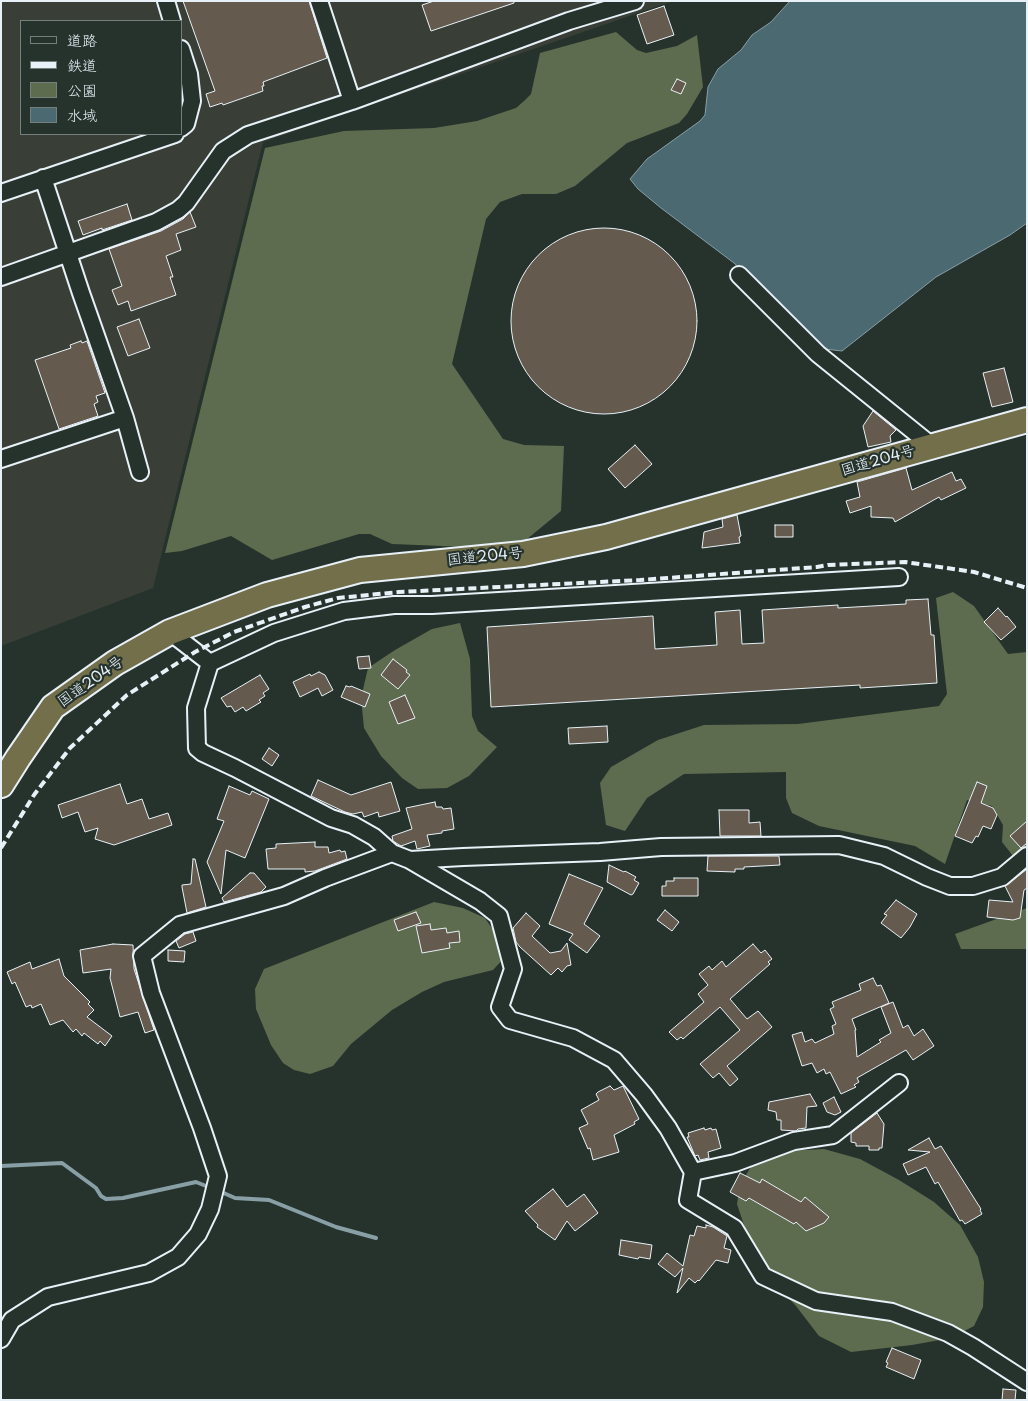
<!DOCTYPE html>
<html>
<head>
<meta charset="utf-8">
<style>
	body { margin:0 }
	#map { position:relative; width:1028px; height:1401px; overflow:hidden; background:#26332d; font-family:"Playpen Sans","Klee One",sans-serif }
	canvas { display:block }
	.frame { position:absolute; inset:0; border:2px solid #e8f1f8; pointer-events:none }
	.legend { position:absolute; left:20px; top:20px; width:162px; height:115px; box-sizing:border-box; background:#26332d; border:1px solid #747f7e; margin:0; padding:6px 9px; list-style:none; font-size:15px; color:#e8f1f8 }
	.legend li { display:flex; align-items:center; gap:10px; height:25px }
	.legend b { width:25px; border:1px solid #747f7e }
</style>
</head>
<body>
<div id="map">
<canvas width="1028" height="1401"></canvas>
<div class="frame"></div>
<ul class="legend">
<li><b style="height:6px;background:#26332d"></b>道路</li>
<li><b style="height:6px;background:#e8f1f8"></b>鉄道</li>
<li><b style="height:14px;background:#5d6c4e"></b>公園</li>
<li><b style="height:14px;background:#4a6970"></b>水域</li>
</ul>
</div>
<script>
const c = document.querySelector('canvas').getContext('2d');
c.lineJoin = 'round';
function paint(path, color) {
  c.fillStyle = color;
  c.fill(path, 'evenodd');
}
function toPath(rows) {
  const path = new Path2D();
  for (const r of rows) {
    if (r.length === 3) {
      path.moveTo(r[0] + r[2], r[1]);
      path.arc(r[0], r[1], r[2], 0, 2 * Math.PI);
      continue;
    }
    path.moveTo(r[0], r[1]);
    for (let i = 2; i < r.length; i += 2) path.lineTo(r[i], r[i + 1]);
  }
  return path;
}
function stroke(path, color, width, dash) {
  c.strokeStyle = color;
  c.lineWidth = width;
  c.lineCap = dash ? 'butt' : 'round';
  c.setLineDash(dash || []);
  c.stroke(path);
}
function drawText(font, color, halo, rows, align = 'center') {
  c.font = font + ' "Playpen Sans","Klee One",sans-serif';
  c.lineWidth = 4.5;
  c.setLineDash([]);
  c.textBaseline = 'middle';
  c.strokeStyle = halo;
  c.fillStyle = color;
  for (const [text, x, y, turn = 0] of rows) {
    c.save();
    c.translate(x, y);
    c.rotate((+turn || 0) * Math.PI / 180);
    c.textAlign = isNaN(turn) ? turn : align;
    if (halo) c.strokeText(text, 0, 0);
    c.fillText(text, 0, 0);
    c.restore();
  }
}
paint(toPath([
	[1,1,673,1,263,142,153,588,1,646],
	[21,21,181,21,181,134,21,134]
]), '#393f37');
paint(toPath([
	[616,32,637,50,646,53,677,46,697,35,703,87,687,114,679,123,627,143,575,186,556,194,522,194,500,202,486,219,452,364,503,439,524,445,564,446,561,511,526,540,493,548,392,544,370,534,359,534,272,560,231,536,182,551,165,553,265,148,344,131,434,128,477,121,516,108,524,101,531,94,540,53],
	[953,592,974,606,1008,654,1027,652,1027,874,1002,842,1003,825,992,806,967,800,945,864,915,846,819,826,792,813,786,798,786,772,684,774,647,798,625,831,606,825,600,783,611,767,658,740,704,725,798,724,939,706,947,694,936,598],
	[460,623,470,659,472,716,478,731,497,747,469,776,447,788,418,789,402,778,381,756,364,728,361,698,368,668,395,650,432,629],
	[434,902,463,908,485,918,501,942,504,958,493,970,444,982,422,992,392,1010,351,1044,333,1066,310,1074,294,1070,283,1063,271,1045,256,1009,255,989,264,969],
	[1027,908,1027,949,961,949,955,934],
	[824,1149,860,1159,899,1180,934,1202,960,1225,978,1257,984,1282,983,1307,974,1326,951,1338,912,1345,851,1352,819,1336,796,1306,774,1283,758,1254,745,1228,737,1204,740,1185,755,1160,787,1151]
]), '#5d6c4e');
const water = toPath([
	[790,1,1027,1,1027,223,1010,235,936,277,842,351,825,349,734,263,661,208,638,189,630,179,647,159,700,121,705,115,708,87,718,69,741,50,752,35,771,22,790,1]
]);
paint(water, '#4a6970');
stroke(water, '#899fa6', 1);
stroke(toPath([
	[1,1166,62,1163,96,1188,101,1196,106,1199,123,1198,196,1182,211,1188],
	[219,1191,235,1198,269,1200,336,1227,376,1238]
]), '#899fa6', 4);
const building = toPath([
	[183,1,309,1,327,58,263,82,264,86,262,86,263,91,223,105,222,103,210,107,206,94,215,91,183,1],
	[434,1,514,1,514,3,431,31,422,5,434,1],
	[664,6,674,35,647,44,637,15,664,6],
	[677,79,686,83,681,94,671,90,677,79],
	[127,204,132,220,102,230,102,228,83,235,78,221,127,204],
	[190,212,196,227,176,234,181,250,166,256,173,277,170,277,176,295,131,311,128,301,118,305,112,290,122,286,109,249,161,231,183,219,190,212],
	[604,321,93],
	[139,319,150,348,128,356,117,327,139,319],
	[81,341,82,343,87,341,105,393,96,396,98,402,94,404,98,416,59,429,35,360,71,348,70,345,81,341],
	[1004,368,1013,402,992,407,983,373,1004,368],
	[873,411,896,430,890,436,891,442,868,447,863,426,873,411],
	[635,445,652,464,625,488,608,469,635,445],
	[906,468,912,490,952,472,956,481,961,479,966,488,941,500,939,497,895,522,893,518,871,517,871,506,850,513,846,501,860,497,857,482,906,468],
	[737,515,741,536,739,537,740,543,702,548,704,532,723,527,722,519,737,515],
	[775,525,793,525,793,537,775,537,775,525],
	[928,599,931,635,934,635,937,683,860,688,860,685,491,707,487,627,653,616,655,649,717,645,715,612,740,610,742,644,764,643,762,610,838,605,838,608,906,604,906,600,928,599],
	[998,608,1006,617,1007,616,1016,627,1001,640,984,622,998,608],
	[369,656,371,668,359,669,357,657,369,656],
	[393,659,407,670,406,672,410,675,398,689,381,675,393,659],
	[319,672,325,675,333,690,322,696,318,688,300,697,293,682,310,674,311,676,319,672],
	[260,675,269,689,263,693,265,696,259,700,261,702,246,711,243,707,235,712,231,706,227,707,221,698,260,675],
	[346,686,350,687,351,686,370,694,365,707,341,697,346,686],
	[405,695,415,718,398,724,389,702,405,695],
	[607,726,608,742,569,744,568,728,607,726],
	[269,748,279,755,272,766,262,759,269,748],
	[318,780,351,795,391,782,400,811,379,817,378,812,364,817,362,812,353,814,345,812,311,796,318,780],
	[977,782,987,786,981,803,993,808,997,815,991,829,983,826,978,837,976,836,972,843,955,836,977,782],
	[120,784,127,804,142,799,149,819,168,813,172,825,114,845,95,839,98,828,85,832,78,812,62,818,58,805,120,784],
	[229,786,250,795,252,791,269,799,245,858,226,850,221,894,207,862,224,821,217,819,229,786],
	[435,802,436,807,442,807,443,809,451,808,454,829,442,831,442,833,427,835,430,846,417,849,415,841,401,846,393,841,392,836,412,829,406,808,435,802],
	[719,810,749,810,749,823,760,822,761,836,720,836,719,810],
	[1027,821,1027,843,1021,848,1010,836,1027,821],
	[315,842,315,847,328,847,329,853,340,850,341,852,345,851,347,859,315,871,305,872,305,869,268,869,266,849,276,848,276,844,315,842],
	[708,856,779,856,780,865,744,867,744,869,735,869,735,872,707,871,708,856],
	[193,859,195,859,206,907,187,913,182,887,182,885,191,884,193,859],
	[609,865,624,872,625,871,636,877,634,880,639,883,633,894,631,895,607,882,609,865],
	[1027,869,1027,888,1024,890,1020,918,1013,920,987,917,989,900,1013,902,1005,886,1027,869],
	[250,873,254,873,266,887,261,892,224,902,222,898,250,873],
	[569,874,603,888,584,924,600,936,587,953,569,940,573,934,549,924,569,874],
	[674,878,698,878,698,896,662,896,662,886,666,886,666,881,674,881,674,878],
	[896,900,917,914,910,927,901,938,881,923,887,915,884,914,896,900],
	[665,910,679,922,672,931,657,920,665,910],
	[416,912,421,923,398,931,394,920,416,912],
	[526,913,540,926,532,936,550,953,561,951,567,943,571,965,567,966,562,972,558,968,551,975,520,947,516,942,513,928,526,913],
	[430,924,431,930,446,928,447,933,459,931,460,942,449,943,450,948,422,953,416,926,430,924],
	[193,932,196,941,179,948,176,941,185,934,193,932],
	[113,944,133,945,134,969,154,1030,145,1033,138,1012,120,1017,110,978,111,969,83,973,80,950,113,944],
	[753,944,761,953,765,950,772,959,768,962,770,964,730,999,747,1019,758,1011,772,1027,727,1066,738,1079,730,1086,719,1073,713,1078,700,1064,740,1030,720,1007,683,1039,681,1037,677,1040,669,1032,704,1002,698,994,708,985,699,974,709,966,712,970,722,961,726,967,753,944],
	[168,950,185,951,184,962,168,961,168,950],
	[59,959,64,976,90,1002,88,1004,94,1010,87,1017,112,1036,105,1046,100,1041,98,1044,84,1033,82,1036,76,1029,73,1032,63,1020,50,1025,41,1004,32,1008,31,1005,26,1007,15,982,12,984,7,972,30,962,32,969,59,959],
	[873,978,877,986,881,985,889,1003,852,1019,856,1030,855,1030,857,1057,881,1042,879,1040,891,1033,881,1007,893,1002,903,1028,908,1025,914,1036,923,1029,934,1046,913,1060,906,1050,857,1078,859,1082,854,1085,856,1087,841,1094,830,1072,826,1074,824,1069,817,1073,812,1063,802,1066,792,1035,802,1032,805,1042,812,1039,815,1043,834,1034,832,1026,836,1024,830,1009,834,1007,832,1002,861,990,859,984,873,978],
	[610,1086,614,1090,623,1086,639,1119,634,1122,635,1124,614,1135,619,1152,593,1160,590,1148,588,1149,579,1128,588,1124,581,1110,599,1100,596,1094,598,1092,610,1086],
	[810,1094,817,1106,807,1107,806,1128,798,1129,796,1131,781,1130,781,1120,777,1120,776,1112,768,1110,769,1102,810,1094],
	[834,1097,841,1112,835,1115,827,1112,823,1103,834,1097],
	[877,1113,884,1124,882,1148,879,1148,879,1150,869,1150,869,1146,856,1146,856,1143,851,1142,851,1133,877,1113],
	[704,1128,705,1130,711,1128,712,1130,716,1129,721,1148,708,1152,709,1158,700,1160,698,1155,695,1156,687,1137,689,1137,688,1133,704,1128],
	[929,1138,935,1149,941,1146,981,1209,980,1210,982,1214,965,1224,962,1220,960,1221,938,1182,935,1184,926,1167,908,1175,903,1164,930,1152,908,1150,929,1138],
	[740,1173,760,1183,762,1179,801,1202,805,1197,829,1217,824,1223,806,1231,796,1222,794,1224,749,1198,746,1201,730,1192,740,1173],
	[553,1189,567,1207,584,1194,598,1213,575,1231,567,1221,555,1240,537,1227,538,1225,525,1211,553,1189],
	[706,1225,713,1227,727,1236,724,1248,731,1250,728,1263,716,1260,699,1281,698,1280,695,1283,689,1278,677,1293,683,1268,675,1277,658,1264,667,1253,683,1266,690,1235,694,1236,697,1226,706,1228,706,1225],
	[621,1240,652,1245,650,1259,639,1257,638,1259,619,1255,621,1240],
	[892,1348,921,1360,914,1379,886,1367,888,1363,886,1362,892,1348],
	[1003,1389,1016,1390,1015,1400,1002,1400,1003,1389]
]);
paint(building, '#645b4e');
stroke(building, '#e8f1f8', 1);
const minor = toPath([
	[166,1,172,21],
	[319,1,352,101],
	[181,49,189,74,192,101,186,124,181,128],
	[43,178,81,293,125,418,140,472],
	[1,193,175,134],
	[739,275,818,354,932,446],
	[1,277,156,222,178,210,186,203,223,151,248,135,352,101,569,21,635,1],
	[1,459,125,418],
	[899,577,432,605,394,605,344,611,274,633,210,663,196,708,197,748,203,753,235,768,331,818,353,825,374,837,392,853,410,860,480,901,499,916,513,969,500,1007,510,1020,573,1038,614,1060,644,1095,668,1128,693,1172,688,1200,734,1228,763,1276,816,1301,892,1312,948,1333,973,1347,1027,1382],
	[170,632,210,663],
	[410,860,463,857,600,852,661,847,839,845,884,856,927,877,950,886,973,886,1002,877,1027,856],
	[693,1172,735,1163,794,1141,833,1135,899,1083],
	[1,1339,12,1320,48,1297,149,1273,178,1257,198,1234,210,1209,218,1176,202,1128,151,993,142,956,180,925,284,896,325,878,392,853]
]);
const highway = toPath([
	[1,785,18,758,53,707,115,663,170,632,267,595,360,570,523,554,606,537,1027,420]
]);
stroke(minor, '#e8f1f8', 20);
stroke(highway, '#e8f1f8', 28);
stroke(minor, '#26332d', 16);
stroke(highway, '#726f4a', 24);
stroke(toPath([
	[1,848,34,795,70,748,127,695,195,652,234,632,305,607,338,598,399,592,640,580,817,567,828,565,905,562,974,572,1027,588]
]), '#e8f1f8', 4, [8, 4]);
drawText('15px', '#e8f1f8', '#26332d', [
	["国道204号",878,461,-16],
	["国道204号",485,557,-6],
	["国道204号",91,682,-35]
]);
</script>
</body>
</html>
